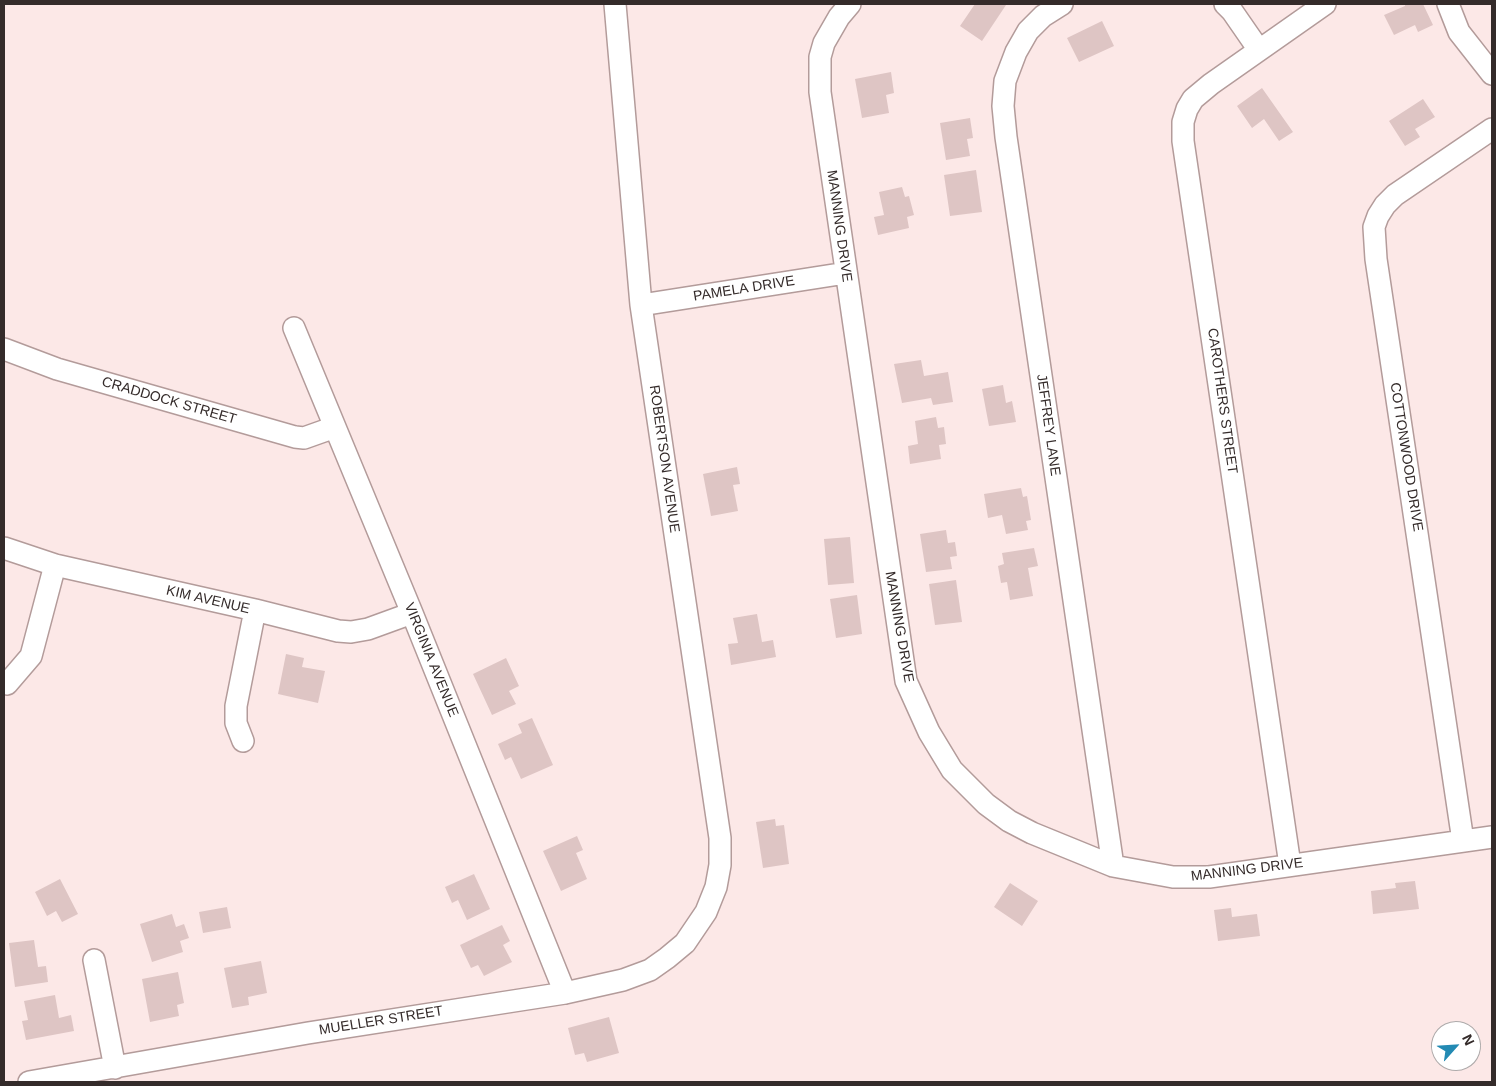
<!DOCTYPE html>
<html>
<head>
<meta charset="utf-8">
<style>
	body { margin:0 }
	#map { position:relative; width:1496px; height:1086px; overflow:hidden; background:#fce8e7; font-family:Helvetica,sans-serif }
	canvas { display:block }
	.frame { position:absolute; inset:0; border:5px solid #342b2a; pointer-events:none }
	.north { position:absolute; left:1431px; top:1021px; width:50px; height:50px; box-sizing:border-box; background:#fff; border:1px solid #aeaaaa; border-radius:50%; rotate:64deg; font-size:14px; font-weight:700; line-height:20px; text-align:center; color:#342b2a }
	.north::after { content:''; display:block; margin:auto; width:18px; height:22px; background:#238ab3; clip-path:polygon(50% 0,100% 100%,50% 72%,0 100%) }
</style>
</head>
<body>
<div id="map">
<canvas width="1496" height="1086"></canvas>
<div class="frame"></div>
<div class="north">N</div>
</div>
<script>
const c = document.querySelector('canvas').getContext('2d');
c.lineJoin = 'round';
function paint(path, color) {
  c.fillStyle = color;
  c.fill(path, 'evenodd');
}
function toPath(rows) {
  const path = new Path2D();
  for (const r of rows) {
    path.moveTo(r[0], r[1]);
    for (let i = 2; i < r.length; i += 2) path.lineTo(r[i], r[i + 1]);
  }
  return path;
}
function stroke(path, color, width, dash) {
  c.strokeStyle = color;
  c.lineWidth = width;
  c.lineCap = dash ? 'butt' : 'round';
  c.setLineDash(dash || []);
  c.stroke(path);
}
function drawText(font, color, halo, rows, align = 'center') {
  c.font = font + ' Helvetica,sans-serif';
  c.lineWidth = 4.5;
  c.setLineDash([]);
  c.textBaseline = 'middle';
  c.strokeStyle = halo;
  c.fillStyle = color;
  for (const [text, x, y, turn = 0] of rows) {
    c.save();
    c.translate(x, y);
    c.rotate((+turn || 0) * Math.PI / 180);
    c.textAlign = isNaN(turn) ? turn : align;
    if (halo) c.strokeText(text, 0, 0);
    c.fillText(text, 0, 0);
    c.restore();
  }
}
paint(toPath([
	[975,4,1004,4,1006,5,982,41,960,26],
	[1405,4,1423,4,1433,25,1418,32,1415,25,1394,35,1384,15,1405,6],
	[1102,21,1114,46,1079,62,1067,38],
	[891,72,894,93,886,95,889,113,862,118,855,79],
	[1262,88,1293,132,1279,141,1264,119,1252,128,1237,106],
	[1423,99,1435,117,1415,129,1420,137,1405,146,1389,121],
	[970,118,973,138,967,139,970,156,946,160,940,123],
	[976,170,982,212,950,216,944,175],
	[902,187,905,197,909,196,914,215,907,217,909,228,878,235,874,217,884,215,879,192],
	[921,360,924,376,948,372,953,402,933,405,931,398,902,403,894,364],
	[1003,385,1006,403,1012,401,1016,422,989,426,982,389],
	[936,417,938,428,944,427,946,444,939,445,941,459,910,464,908,446,918,444,915,421],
	[737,467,740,484,733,485,738,511,711,516,703,474],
	[1021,488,1023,497,1027,496,1031,520,1026,521,1028,530,1006,534,1002,515,988,518,984,494],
	[946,530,948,543,955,542,957,556,950,557,952,569,926,572,920,534],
	[850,537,854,583,828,585,824,539],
	[1034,548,1038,566,1028,568,1033,596,1010,600,1007,582,1001,583,998,566,1004,564,1002,553],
	[956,580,962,622,935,625,929,584],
	[857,595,862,634,836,638,830,599],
	[757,614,762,642,773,640,776,657,731,665,728,644,738,643,733,618],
	[286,654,304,658,302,667,325,671,318,703,278,694],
	[506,658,519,686,509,691,516,704,492,715,473,674],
	[532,718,553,765,521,779,511,757,505,760,498,744,522,733,518,724],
	[775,819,776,826,784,825,789,864,763,868,756,822],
	[577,836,583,850,576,853,587,879,561,891,543,851],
	[474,874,490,909,467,920,458,900,452,903,445,887],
	[60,879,78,914,62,922,56,911,47,916,35,892],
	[1415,881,1419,909,1373,914,1371,891,1396,888,1395,883],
	[1010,883,1038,901,1022,926,994,907],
	[227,907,231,928,203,933,199,912],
	[1231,908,1232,917,1257,914,1260,936,1218,941,1214,910],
	[172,914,176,927,184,924,189,938,180,941,183,952,152,962,140,924],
	[502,925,510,941,503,945,512,962,484,976,478,965,471,968,460,945],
	[34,940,38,967,46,966,48,982,15,987,9,943],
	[261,961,267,993,248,997,249,1005,232,1008,224,968],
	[178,972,184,1003,177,1005,179,1016,150,1022,142,979],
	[55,995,59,1018,71,1015,74,1031,26,1040,22,1021,28,1020,24,1001],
	[609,1017,619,1053,587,1062,584,1053,575,1055,568,1028]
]), '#dec5c4');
const minor = toPath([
	[850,4,839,17,824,43,820,57,820,92,906,681,929,732,952,770,986,804,1009,821,1032,833,1113,866,1173,877,1209,877,1492,837],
	[1062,4,1043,16,1028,31,1016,52,1005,81,1003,106,1006,137,1113,866],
	[1225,4,1232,11,1259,50],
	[1448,4,1459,32,1492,74],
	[641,305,846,273],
	[294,328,412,613,565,993],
	[4,349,57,369,295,437,304,438,335,427],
	[4,548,55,565,255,610,338,631,351,632,368,629,412,613],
	[7,684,31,656,55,565],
	[243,741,236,723,236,706,255,610],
	[1463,841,1376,259,1374,227,1378,216,1385,205,1395,195,1492,129],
	[1290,865,1183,141,1183,122,1187,109,1193,99,1211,84,1325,4],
	[94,960,115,1068],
	[29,1082,308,1033,565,993,623,980,650,970,667,958,685,943,706,912,716,887,720,865,720,838,641,305,615,4]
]);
stroke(minor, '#b39b9a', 24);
stroke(minor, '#fff', 21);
drawText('14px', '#342b2a', '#fff', [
	["MANNING DRIVE",839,226,82],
	["PAMELA DRIVE",744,289,-9],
	["CRADDOCK STREET",169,401,16],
	["CAROTHERS STREET",1222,401,82],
	["JEFFREY LANE",1048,425,82],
	["COTTONWOOD DRIVE",1406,457,81],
	["ROBERTSON AVENUE",664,459,82],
	["KIM AVENUE",208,600,13],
	["MANNING DRIVE",899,627,80],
	["VIRGINIA AVENUE",431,660,68],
	["MANNING DRIVE",1247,870,-7],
	["MUELLER STREET",381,1021,-9]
]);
</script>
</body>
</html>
